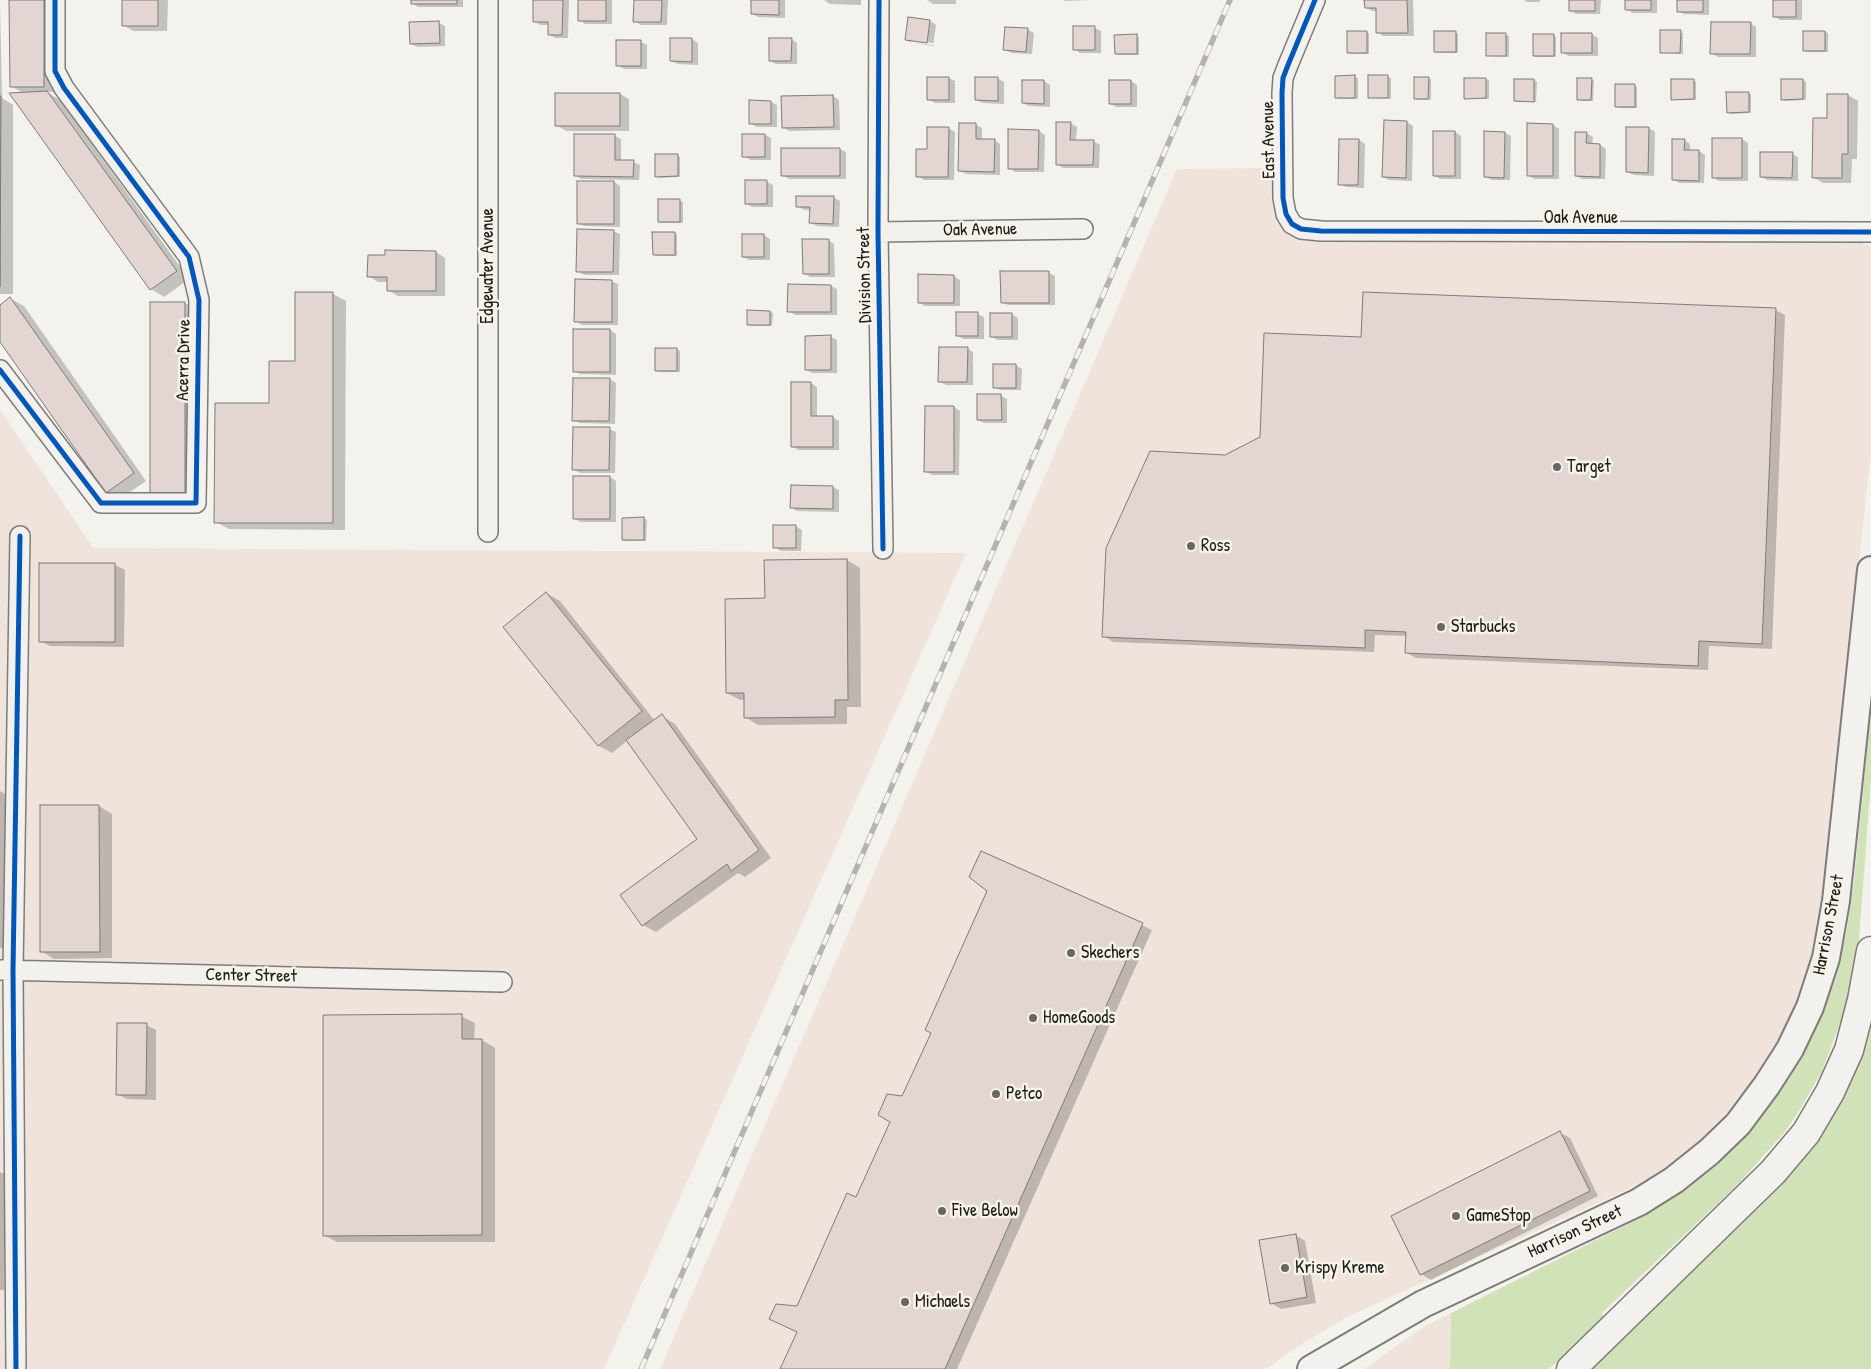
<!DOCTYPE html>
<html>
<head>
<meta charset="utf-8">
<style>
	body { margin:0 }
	canvas { display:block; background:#f4f2ec }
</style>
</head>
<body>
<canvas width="1871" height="1369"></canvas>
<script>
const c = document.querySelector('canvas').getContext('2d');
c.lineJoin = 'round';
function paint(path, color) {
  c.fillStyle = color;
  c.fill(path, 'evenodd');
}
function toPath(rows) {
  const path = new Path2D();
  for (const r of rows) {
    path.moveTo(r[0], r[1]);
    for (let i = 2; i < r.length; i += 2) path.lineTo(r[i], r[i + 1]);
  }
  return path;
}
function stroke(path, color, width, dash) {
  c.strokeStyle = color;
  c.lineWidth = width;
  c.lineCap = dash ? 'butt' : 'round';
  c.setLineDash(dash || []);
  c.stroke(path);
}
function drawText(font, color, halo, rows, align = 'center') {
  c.font = font + ' "Patrick Hand",sans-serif';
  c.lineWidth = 5;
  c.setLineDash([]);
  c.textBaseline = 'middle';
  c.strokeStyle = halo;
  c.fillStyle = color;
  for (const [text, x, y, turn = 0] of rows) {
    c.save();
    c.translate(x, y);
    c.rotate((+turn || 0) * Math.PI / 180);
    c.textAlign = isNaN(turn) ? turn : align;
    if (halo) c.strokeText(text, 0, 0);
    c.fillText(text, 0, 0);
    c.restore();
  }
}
paint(toPath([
	[1272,168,1272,201,1278,218,1288,233,1301,239,1317,242,1860,243,1871,246,1871,451,1820,921,1811,963,1797,1003,1778,1042,1756,1077,1724,1116,1684,1155,1655,1177,1347,1317,1302,1344,1266,1369,660,1369,1177,169],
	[0,409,93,548,966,553,604,1369,0,1369],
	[1451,1313,1450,1369,1364,1369,1425,1326]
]), '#efe3db');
paint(toPath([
	[1871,707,1871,778,1858,953,1849,999,1833,1042,1822,1071,1799,1111,1784,1133,1739,1183,1602,1313,1604,1317,1549,1369,1450,1369,1451,1313,1622,1227,1653,1211,1683,1191,1712,1168,1742,1139,1772,1102,1796,1066,1818,1024,1836,976,1847,930,1854,882],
	[1871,1024,1871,1369,1590,1369,1848,1082]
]), '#d2e2b8');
paint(toPath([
	[0,0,2,98,13,105,13,294,0,294],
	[10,0,53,0,54,92,47,92,60,100,189,279,164,297,151,289,23,93,11,86],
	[123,0,168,0,167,31,133,31,123,25],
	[412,0,463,0,463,7,418,7,412,3],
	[534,0,569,0,568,38,555,38,549,34,549,25,540,25,534,21],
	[579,0,612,0,612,24,585,24,579,20],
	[635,0,668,0,667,25,641,25,634,21],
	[752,0,785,0,785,18,758,17,752,14],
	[824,0,861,0,861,5,830,4],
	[927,0,956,0,956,4,933,4],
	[1063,0,1091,0,1065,1],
	[1366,0,1413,0,1414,36,1383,36,1377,32,1377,11,1372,11,1366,7],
	[1524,0,1540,0,1540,2,1527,2],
	[1570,0,1601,0,1600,14,1576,14,1570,10],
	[1626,0,1657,0,1657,13,1633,13,1626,9],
	[1678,0,1709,0,1709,15,1684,14,1678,11],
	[1774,0,1802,0,1802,20,1780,20,1774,16],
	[930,21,936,25,933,46,912,43,906,40],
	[911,40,933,43,933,45,911,43],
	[439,23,445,26,445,46,418,47,411,44],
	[1750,23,1756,27,1756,57,1718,57,1711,53],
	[1095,28,1101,31,1101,53,1080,53,1074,49],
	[1027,29,1034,33,1032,54,1011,53,1005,49],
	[1367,32,1369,34,1369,54,1350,54,1348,52],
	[1455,32,1458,34,1458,53,1437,53,1435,51],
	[1681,32,1683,33,1683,54,1664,53,1661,52],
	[1804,32,1825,32,1828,33,1828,52,1807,52,1804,51],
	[1487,34,1506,35,1509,36,1509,57,1490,56,1487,55],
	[1591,34,1598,38,1598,56,1569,56,1563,53],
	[1553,35,1556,37,1556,57,1537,57,1534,56],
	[1136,36,1139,37,1139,55,1118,55,1116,54],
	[671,39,692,39,698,43,698,65,678,64,671,61],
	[791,39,797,43,797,64,776,64,770,61],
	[641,42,647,45,647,69,624,69,618,66],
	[1336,77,1355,77,1358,78,1358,99,1338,99,1336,97],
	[1388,77,1391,78,1391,99,1372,98,1369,97],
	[929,78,949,78,955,81,955,103,935,103,928,99],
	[997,78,1004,82,1004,104,983,103,976,100],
	[1428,78,1431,79,1431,100,1418,100,1415,98],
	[1486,79,1489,80,1489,99,1468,99,1465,98],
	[1591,79,1594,81,1593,101,1581,101,1578,99],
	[1534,80,1537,82,1536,102,1518,102,1515,101],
	[1693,80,1696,82,1696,100,1675,100,1673,99],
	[1782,80,1803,80,1806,82,1806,100,1785,101,1782,99],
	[1044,81,1050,85,1050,107,1029,106,1023,103],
	[1131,81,1137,85,1137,107,1116,107,1110,103],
	[1635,86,1637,87,1637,108,1618,108,1616,106],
	[1749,93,1751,95,1751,113,1731,114,1728,112],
	[620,94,629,99,629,131,566,131,556,125],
	[1848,95,1858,101,1857,159,1852,159,1851,183,1823,183,1813,177,1828,120],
	[833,96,839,100,840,130,789,131,783,127],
	[751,102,771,102,777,105,777,127,757,127,750,123],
	[1385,122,1407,122,1413,126,1412,181,1389,180,1383,177],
	[1070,123,1077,127,1076,141,1093,141,1100,145,1099,168,1063,168,1057,164],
	[975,124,982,128,982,140,994,140,1000,144,1000,175,966,174,960,171],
	[1529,125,1553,125,1559,129,1559,179,1534,179,1528,175],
	[948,128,955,132,954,180,924,180,918,176,929,150],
	[1649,128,1655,132,1654,176,1634,175,1627,172],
	[1039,131,1045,135,1044,172,1015,172,1009,168],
	[1434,132,1455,132,1461,136,1461,179,1440,179,1434,175],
	[1505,133,1511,136,1510,180,1492,180,1486,177],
	[1586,133,1593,137,1592,145,1600,145,1606,149,1605,179,1582,179,1576,176],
	[765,135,771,138,771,160,750,160,744,156],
	[615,136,621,139,621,162,633,162,640,165,639,180,581,179,575,175],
	[1742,139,1748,143,1748,181,1719,181,1713,177],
	[1359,140,1365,144,1364,188,1346,187,1340,184],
	[1684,140,1690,144,1690,151,1699,151,1705,155,1704,183,1679,183,1673,179],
	[840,149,846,152,846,179,789,179,783,175],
	[1792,154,1798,157,1798,181,1767,180,1761,176],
	[677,155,680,157,680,177,659,178,657,176],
	[614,182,620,186,620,227,584,226,578,223],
	[767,182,773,185,773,207,752,207,746,203],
	[833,197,840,201,839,227,817,226,811,223,811,210,804,210,797,206],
	[680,201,683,202,683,223,662,223,659,222],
	[613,231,620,234,619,275,584,275,578,271],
	[675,233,677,235,677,256,657,256,654,254],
	[764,235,770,239,770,260,749,260,743,257],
	[828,240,834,244,835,277,810,277,804,273],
	[436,252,445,258,445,296,398,296,388,290,389,282,378,282,369,276],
	[1049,273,1055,276,1055,305,1008,305,1002,302],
	[954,276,960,280,960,306,925,306,919,302],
	[611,281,618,284,618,325,582,325,576,321],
	[831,286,837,289,837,315,795,315,789,311],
	[296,293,333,294,346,301,345,530,229,529,216,522,270,405,296,362],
	[11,299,24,306,146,481,120,499,107,492,0,339,0,306],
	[185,303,198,311,197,500,165,500,152,492],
	[1775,310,1785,315,1772,649,1709,646,1708,670,1416,658,1407,653,1407,636,1375,635,1374,652,1113,642,1104,636,1261,438,1363,338],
	[770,312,773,313,772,326,751,326,748,324],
	[978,314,984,317,984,339,963,339,957,335],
	[991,314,1012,314,1018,318,1018,340,997,340,991,336],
	[610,330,616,334,616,375,580,374,574,371],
	[831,337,837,340,837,373,813,373,807,370],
	[967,348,973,352,973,385,946,385,940,382],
	[677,349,680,351,680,372,659,372,656,370],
	[1015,365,1022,369,1021,390,1000,390,994,387],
	[609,379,616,383,615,424,580,423,574,420],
	[811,383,817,387,817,417,832,417,839,421,839,450,798,450,792,446],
	[1001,396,1007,399,1007,423,984,423,978,420],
	[926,407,954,407,960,411,959,475,932,475,925,471],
	[609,429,616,432,615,473,580,473,573,469],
	[610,477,616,481,616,522,580,522,574,518],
	[833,487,839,490,839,512,797,511,791,507],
	[644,518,647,520,646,541,626,541,623,540],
	[795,526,802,530,801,551,781,551,775,547],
	[847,560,860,568,861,707,847,707,847,724,758,725,745,717,745,700,740,700,727,693,766,600],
	[41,564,115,565,125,570,124,647,50,646,40,641],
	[546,593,560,601,655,721,662,716,675,724,771,858,745,877,738,873,656,932,643,925,699,840,628,740,612,753,599,746,504,627],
	[0,791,11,798,11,948,0,948],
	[41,806,99,806,112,814,112,958,54,959,41,951],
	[982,852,1152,930,957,1369,782,1369,798,1332,770,1319,797,1308,857,1199,933,1033,989,891],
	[461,1016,475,1023,474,1040,482,1040,495,1048,495,1242,337,1242,324,1235],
	[146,1025,156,1030,156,1100,127,1099,117,1094],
	[1560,1133,1570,1138,1598,1196,1431,1280,1421,1274],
	[0,1172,4,1174,4,1290,0,1290],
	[1295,1235,1305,1241,1316,1303,1281,1309,1271,1303]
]), '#0003');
const building = toPath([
	[9,0,44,0,44,87,10,87,9,0],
	[122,0,158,0,158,26,122,26,122,0],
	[411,0,457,0,457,4,411,4,411,0],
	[533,0,563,0,562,35,548,35,548,22,533,22,533,0],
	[578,0,606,0,606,21,578,21,578,0],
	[634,0,662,0,661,22,633,22,634,0],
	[751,0,779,0,779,15,751,14,751,0],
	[1364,0,1407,0,1408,33,1376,33,1376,8,1365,8,1364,0],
	[1569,0,1595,0,1595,11,1569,11,1569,0],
	[1625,0,1651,0,1651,10,1625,10,1625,0],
	[1677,0,1703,0,1703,12,1677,12,1677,0],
	[1773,0,1796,0,1796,17,1773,17,1773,0],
	[908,17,930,20,927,43,905,40,908,17],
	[439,21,440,43,410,44,409,22,439,21],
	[1711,22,1751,22,1750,54,1710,54,1711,22],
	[1073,26,1095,26,1095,50,1073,50,1073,26],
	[1005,27,1028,28,1026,52,1003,50,1005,27],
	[1660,30,1681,30,1680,53,1660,53,1660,30],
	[1347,31,1367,31,1367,53,1347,53,1347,31],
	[1434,31,1456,31,1456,52,1434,52,1434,31],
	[1803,31,1825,31,1825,51,1803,51,1803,31],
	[1486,33,1506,33,1506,56,1486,56,1486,33],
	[1561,33,1592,33,1592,53,1561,53,1561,33],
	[1137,34,1137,54,1115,54,1114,35,1137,34],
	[1533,34,1554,34,1554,56,1533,56,1533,34],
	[670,38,692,38,692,62,670,61,670,38],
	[769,38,792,38,791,61,769,61,769,38],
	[616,40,641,40,641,66,616,66,616,40],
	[1355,75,1355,98,1335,98,1335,76,1355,75],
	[1368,75,1388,75,1388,98,1368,98,1368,75],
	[927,77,949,77,949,100,927,100,927,77],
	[975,77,998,77,998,101,975,100,975,77],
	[1414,77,1429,77,1428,99,1414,99,1414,77],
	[1464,78,1486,78,1486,98,1464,99,1464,78],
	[1577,78,1592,78,1591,100,1577,100,1577,78],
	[1514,79,1534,79,1534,102,1514,101,1514,79],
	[1671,79,1694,79,1694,99,1671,100,1671,79],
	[1781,79,1803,79,1803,99,1781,100,1781,79],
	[1022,80,1044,80,1044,104,1022,103,1022,80],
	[1109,80,1131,80,1131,104,1109,104,1109,80],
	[1615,84,1635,84,1635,107,1615,107,1615,84],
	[47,91,177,271,150,290,9,93,47,91],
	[1726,92,1749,92,1749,112,1727,113,1726,92],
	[555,93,620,93,620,126,555,126,555,93],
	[1827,94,1848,94,1848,154,1842,154,1842,178,1812,178,1813,118,1827,118,1827,94],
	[833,95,834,127,782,128,781,96,833,95],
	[0,96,1,96,0,287,0,96],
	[749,100,771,101,771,124,749,124,749,100],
	[1384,120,1407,121,1406,178,1382,177,1384,120],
	[1056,122,1071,122,1070,140,1094,140,1093,165,1056,165,1056,122],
	[959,123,976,123,976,139,995,139,994,172,958,171,959,123],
	[1527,123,1553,124,1553,176,1527,176,1527,123],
	[927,127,949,127,948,177,916,177,916,149,927,149,927,127],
	[1626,127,1649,127,1648,173,1626,172,1626,127],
	[1008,129,1039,130,1038,169,1008,169,1008,129],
	[1433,131,1455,131,1455,176,1433,176,1433,131],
	[1484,131,1505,132,1504,178,1484,177,1484,131],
	[1575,132,1587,132,1586,143,1600,144,1600,177,1575,176,1575,132],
	[574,134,615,134,615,160,634,160,633,177,574,176,574,134],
	[742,134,765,134,765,157,742,157,742,134],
	[1712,138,1742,138,1742,178,1712,178,1712,138],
	[1339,139,1359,139,1358,185,1338,185,1339,139],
	[1672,139,1685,139,1684,150,1699,150,1699,181,1672,180,1672,139],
	[781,148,840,148,840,176,781,176,781,148],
	[1760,152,1793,152,1792,178,1760,177,1760,152],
	[655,154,678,154,678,176,655,177,655,154],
	[745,180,767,180,767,204,745,204,745,180],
	[577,181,614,181,614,224,577,224,577,181],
	[796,196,834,196,833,224,809,223,810,207,796,207,796,196],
	[658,199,680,199,680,222,658,222,658,199],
	[577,229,614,230,613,272,576,272,577,229],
	[652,232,675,232,675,255,653,255,652,232],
	[742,234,764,234,764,257,742,257,742,234],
	[802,239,829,239,829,274,803,274,802,239],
	[385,250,436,251,436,291,387,291,387,277,367,277,368,255,385,255,385,250],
	[1000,271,1049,271,1049,303,1001,303,1000,271],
	[918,274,954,275,954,303,918,303,918,274],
	[575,279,612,280,612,322,574,322,575,279],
	[788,284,831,285,831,312,787,312,788,284],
	[295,292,333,292,333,523,214,523,215,403,269,403,269,361,295,361,295,292],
	[1363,292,1776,308,1762,644,1699,641,1698,666,1405,653,1406,632,1365,630,1365,648,1102,637,1106,548,1150,451,1225,455,1260,437,1264,333,1361,337,1363,292],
	[10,297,134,473,106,493,0,342,0,305,10,297],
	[150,302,185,302,185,493,150,493,150,302],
	[747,310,770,311,770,325,747,325,747,310],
	[956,312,978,312,978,336,956,336,956,312],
	[990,313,1012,313,1012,337,990,337,990,313],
	[573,329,610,329,610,372,573,372,573,329],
	[831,335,831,370,805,370,805,336,831,335],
	[939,347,968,347,967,382,938,382,939,347],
	[655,348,677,348,677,371,655,371,655,348],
	[993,364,1016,364,1016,388,993,388,993,364],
	[573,378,610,378,609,421,572,421,573,378],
	[791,382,811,382,811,416,833,416,833,447,791,447,791,382],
	[977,394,1001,394,1002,420,977,420,977,394],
	[925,406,954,406,954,472,924,472,925,406],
	[573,427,610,427,609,470,572,470,573,427],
	[573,476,610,476,610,519,573,519,573,476],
	[791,485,833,486,833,509,790,508,791,485],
	[644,517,644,540,622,540,622,518,644,517],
	[773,525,796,525,796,548,773,548,773,525],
	[847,559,848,700,835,700,835,717,744,718,744,693,726,693,725,599,765,598,764,560,847,559],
	[39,563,115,563,115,642,39,642,39,563],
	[546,592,642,711,598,746,503,627,546,592],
	[662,714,759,850,731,871,727,864,642,926,620,895,697,839,626,740,662,714],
	[40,805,99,805,100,952,40,952,40,805],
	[981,851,1143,923,945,1369,780,1369,797,1332,769,1319,776,1304,797,1306,847,1193,856,1197,890,1122,878,1115,887,1094,902,1096,931,1033,925,1030,987,891,969,877,981,851],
	[462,1014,462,1039,482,1039,482,1235,323,1236,323,1015,462,1014],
	[117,1023,147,1023,146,1095,116,1095,117,1023],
	[1560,1131,1590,1191,1420,1275,1391,1216,1560,1131],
	[1296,1234,1307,1297,1270,1304,1259,1240,1296,1234]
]);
paint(building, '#e2d5d2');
stroke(building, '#7d7c7a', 1);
const minor = toPath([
	[879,0,878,232,883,549],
	[1315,0,1288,65,1283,78,1282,93,1283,198,1286,214,1292,224,1301,229,1321,231,1871,232],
	[878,232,1083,229],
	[0,370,101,503,196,503,199,300,189,257,64,88,55,71,55,0],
	[488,532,488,0],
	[1,970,502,982],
	[16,1369,13,970,20,536]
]);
const secondary = toPath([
	[1311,1369,1423,1304,1639,1202,1674,1180,1709,1152,1738,1124,1767,1085,1790,1049,1810,1007,1826,958,1836,901,1871,570]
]);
const motorway = toPath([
	[1571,1369,1773,1172,1806,1133,1830,1092,1849,1050,1862,1000,1871,951]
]);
stroke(minor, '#7d7c7a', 22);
stroke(secondary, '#7d7c7a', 30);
stroke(motorway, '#7d7c7a', 31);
stroke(minor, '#f2f1ed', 19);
stroke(secondary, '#f2f1ed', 26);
stroke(motorway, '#f2f1ed', 28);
const rail = toPath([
	[641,1369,1230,0]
]);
stroke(rail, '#b4b3b0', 5.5);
stroke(rail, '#f7f3e8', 4, [11]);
stroke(toPath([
	[879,0,878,232,883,549],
	[1315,0,1288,65,1283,78,1282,93,1283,198,1286,214,1292,224,1301,229,1321,231,1871,232],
	[0,370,101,503,196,503,199,300,189,257,64,88,55,71,55,0],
	[16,1369,13,970,20,536]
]), '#0057b8', 5);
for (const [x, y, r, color] of [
	[1557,467,5,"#686765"],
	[1191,546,5,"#686765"],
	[1441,627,5,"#686765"],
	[1071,953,5,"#686765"],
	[1033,1018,5,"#686765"],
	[996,1094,5,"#686765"],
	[942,1211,5,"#686765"],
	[1456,1216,5,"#686765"],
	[1285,1268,5,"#686765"],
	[905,1302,5,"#686765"]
]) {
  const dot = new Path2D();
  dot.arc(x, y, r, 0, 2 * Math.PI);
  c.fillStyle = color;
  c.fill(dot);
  stroke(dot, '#f7f3e8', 2);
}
drawText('18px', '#1c1c1c', '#f7f3e8', [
	["East Avenue",1269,140,-91],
	["Oak Avenue",1581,218],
	["Oak Avenue",980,230,-1],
	["Edgewater Avenue",488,266,-90],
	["Division Street",865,275,-91],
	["Acerra Drive",184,360,-89],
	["Harrison Street",1829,925,-79],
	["Center Street",251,976,1],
	["Harrison Street",1575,1232,-25]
]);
drawText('18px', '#1c1c1c', '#f7f3e8', [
	["Target",1567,467],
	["Ross",1201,546],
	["Starbucks",1451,627],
	["Skechers",1081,953],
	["HomeGoods",1043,1018],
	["Petco",1006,1094],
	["Five Below",952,1211],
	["GameStop",1466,1216],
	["Krispy Kreme",1295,1268],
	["Michaels",915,1302]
], 'left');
</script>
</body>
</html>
